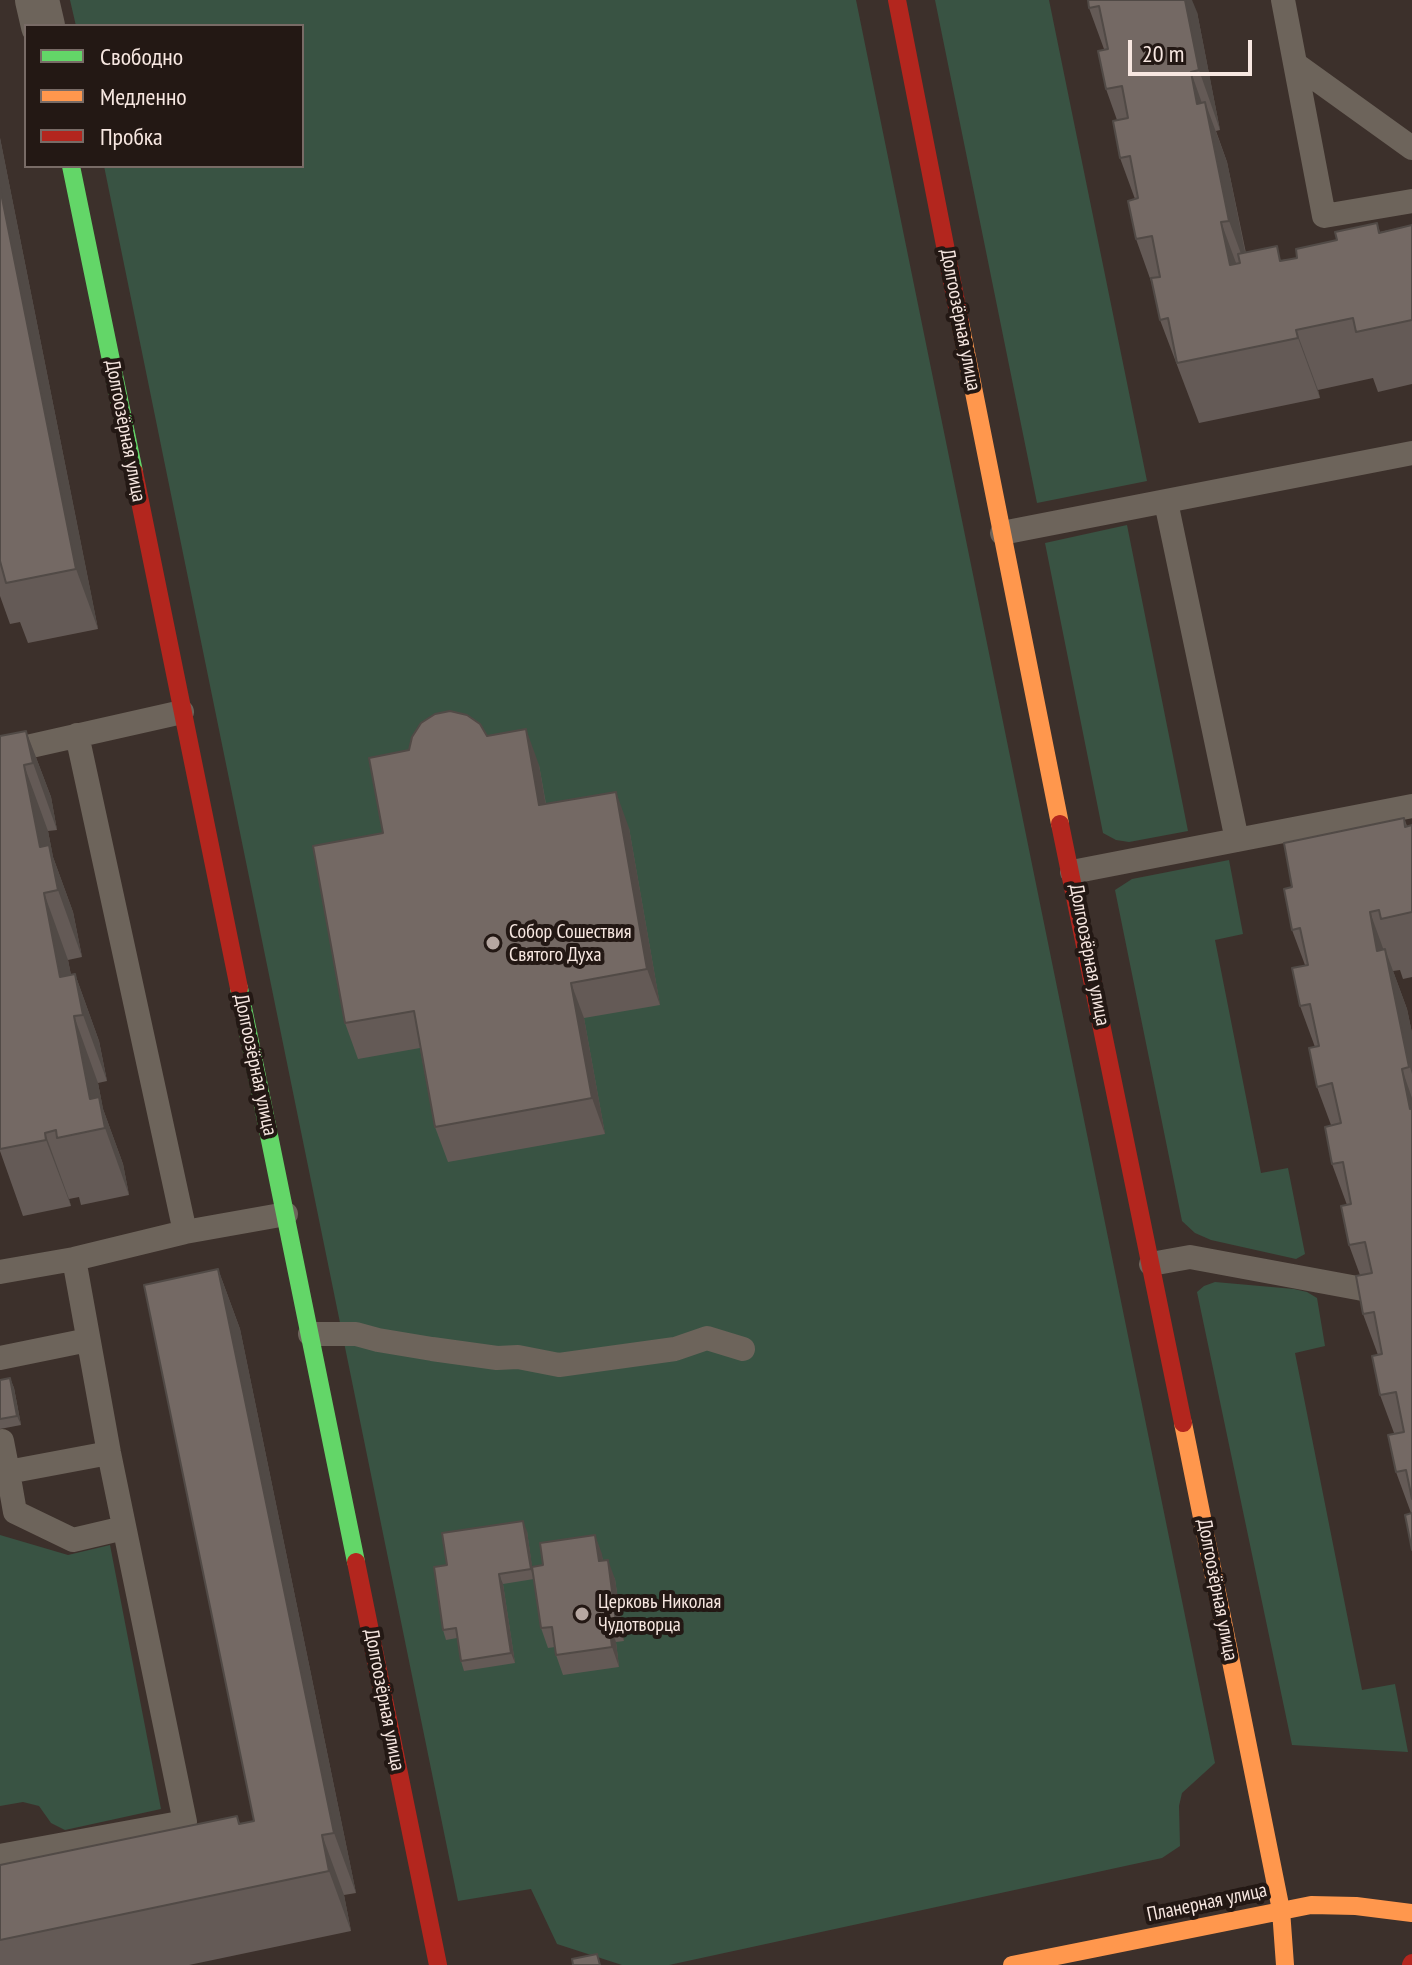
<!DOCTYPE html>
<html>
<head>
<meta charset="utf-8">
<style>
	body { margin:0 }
	#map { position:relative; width:1412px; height:1965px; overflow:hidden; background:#3c302b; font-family:"PT Sans Narrow",sans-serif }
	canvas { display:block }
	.legend { position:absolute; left:24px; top:24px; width:280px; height:144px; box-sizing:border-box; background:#231814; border:2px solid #786b66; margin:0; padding:10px 14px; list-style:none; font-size:24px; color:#f7e7e1 }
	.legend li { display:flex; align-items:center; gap:16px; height:40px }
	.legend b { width:40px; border:2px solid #786b66 }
	.scale { position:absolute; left:1128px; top:40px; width:124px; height:36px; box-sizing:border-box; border:4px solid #f7e7e1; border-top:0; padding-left:10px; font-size:24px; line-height:28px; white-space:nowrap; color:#f7e7e1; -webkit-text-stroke:6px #231814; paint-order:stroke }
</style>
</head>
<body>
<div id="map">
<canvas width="1412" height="1965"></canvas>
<ul class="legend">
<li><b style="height:10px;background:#63d668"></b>Свободно</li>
<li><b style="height:10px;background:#ff974d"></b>Медленно</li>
<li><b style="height:10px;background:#b3261e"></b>Пробка</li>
</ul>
<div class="scale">20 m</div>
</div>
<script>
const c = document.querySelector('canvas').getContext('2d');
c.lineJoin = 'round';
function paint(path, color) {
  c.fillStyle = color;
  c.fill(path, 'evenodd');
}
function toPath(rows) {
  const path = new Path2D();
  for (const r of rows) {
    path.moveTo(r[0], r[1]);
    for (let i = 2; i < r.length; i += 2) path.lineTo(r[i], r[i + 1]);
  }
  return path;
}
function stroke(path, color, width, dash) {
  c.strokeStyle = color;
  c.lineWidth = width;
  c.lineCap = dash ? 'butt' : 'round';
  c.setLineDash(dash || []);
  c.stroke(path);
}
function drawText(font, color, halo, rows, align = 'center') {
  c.font = font + ' "PT Sans Narrow",sans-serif';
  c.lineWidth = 8;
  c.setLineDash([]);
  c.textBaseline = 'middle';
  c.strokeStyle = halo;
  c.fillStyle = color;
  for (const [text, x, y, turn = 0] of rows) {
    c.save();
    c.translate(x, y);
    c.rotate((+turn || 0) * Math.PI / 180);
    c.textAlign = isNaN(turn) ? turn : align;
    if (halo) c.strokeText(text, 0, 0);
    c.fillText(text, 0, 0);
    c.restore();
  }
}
paint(toPath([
	[70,0,856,0,1215,1763,1182,1793,1179,1806,1180,1846,1162,1858,669,1965,622,1965,557,1944,531,1889,458,1901,104,166,302,166,302,26,76,26],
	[935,0,1049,0,1147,481,1037,503],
	[1127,525,1188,831,1129,842,1116,840,1103,833,1045,543],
	[1229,860,1243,934,1215,940,1261,1173,1288,1168,1305,1254,1296,1259,1211,1240,1195,1233,1182,1221,1115,890,1132,879],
	[1215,1282,1294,1289,1307,1292,1317,1298,1325,1346,1295,1353,1362,1690,1395,1684,1408,1752,1292,1745,1197,1292,1204,1286],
	[0,1535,68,1555,110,1545,161,1809,65,1830,51,1823,39,1806,23,1802,0,1806]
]), '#395343');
stroke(toPath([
	[1283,0,1324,216,1412,201],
	[1298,66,1412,148],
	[1166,502,1237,840],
	[1002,533,1412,453],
	[77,735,185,1232],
	[0,753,182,712],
	[1072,872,1412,806],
	[1151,1264,1190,1257,1368,1290],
	[0,1272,74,1259,185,1232,286,1214],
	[310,1334,356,1334,378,1340,432,1349,497,1358,518,1357,559,1365,675,1349,707,1338,743,1349],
	[0,1358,88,1340],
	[2,1441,8,1472,109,1453],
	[8,1472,15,1512,73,1540,124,1528],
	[0,1856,185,1822,109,1453,74,1259]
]), '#6d645b', 24);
stroke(toPath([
	[37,0,43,26]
]), '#6d645b', 44);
stroke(toPath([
	[71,166,134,472],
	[239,988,356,1562]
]), '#63d668', 18);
stroke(toPath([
	[960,322,1060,824],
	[1183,1423,1281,1910,1285,1965],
	[1012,1965,1311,1905,1356,1906,1412,1913]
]), '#ff974d', 18);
stroke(toPath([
	[897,0,960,322],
	[134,472,239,988],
	[1060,824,1183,1423],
	[356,1562,438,1965],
	[1411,1965,1412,1963]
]), '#b3261e', 18);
paint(toPath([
	[1088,0,1197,12,1220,130,1216,131,1227,162,1246,253,1282,260,1297,258,1377,223,1380,232,1412,225,1412,384,1378,392,1373,378,1318,390,1320,398,1199,423,1160,320,1152,284,1136,239,1135,199,1120,158,1117,120,1106,89,1104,49,1089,8],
	[0,138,98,629,28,643,20,622,10,624,0,596],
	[26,731,51,797,57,830,48,831,53,857,73,912,82,957,68,960,71,975,75,974,99,1041,107,1081,98,1083,103,1109,123,1164,129,1195,81,1205,79,1197,69,1199,71,1206,23,1216,0,1151,0,736],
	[487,736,539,765,546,804,629,828,660,1005,584,1018,605,1134,448,1162,435,1127,420,1048,358,1059,345,1023,383,833],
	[1404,818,1407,826,1412,825,1412,977,1403,979,1400,970,1393,971,1407,1009,1412,1033,1412,1550,1411,1513,1396,1472,1394,1433,1380,1395,1378,1355,1363,1314,1360,1275,1349,1245,1347,1205,1332,1164,1331,1125,1317,1087,1315,1047,1300,1006,1305,965,1292,930,1292,887],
	[218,1269,240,1329,356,1893,344,1895,351,1931,189,1965,0,1965,0,1865,237,1816,240,1824,254,1821],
	[10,1378,14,1388,21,1425,0,1429,0,1380],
	[527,1531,532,1567,543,1565,595,1535,603,1560,615,1579,624,1641,616,1642,619,1667,563,1675,556,1655,555,1647,548,1648,541,1628,534,1579,503,1584,515,1663,464,1671,461,1661,457,1638,446,1640,443,1630,447,1565]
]), '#645a56');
paint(toPath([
	[1184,0,1192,0,1197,12,1220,130,1199,70],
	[1191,72,1210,126,1205,102,1227,162,1251,281,1229,221,1197,104],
	[0,138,98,629,76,569,0,188],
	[1221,222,1243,282,1230,265],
	[1296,330,1318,390,1320,398,1298,338],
	[526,729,539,765,552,841,539,805],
	[26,731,51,797,57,830,33,763],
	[24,765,48,831,53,857,73,912,82,957,58,890,40,847],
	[616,792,629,828,660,1005,647,969],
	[44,893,68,960,79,1015,60,977],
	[1370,912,1388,962,1385,949,1407,1009,1412,1033,1412,1074,1377,951],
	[75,974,99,1041,107,1081,83,1015],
	[571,983,584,1018,605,1134,592,1098],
	[74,1016,98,1083,103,1109,123,1164,129,1195,105,1128,90,1099],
	[1402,1069,1412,1098,1412,1115,1410,1109],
	[45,1133,69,1199,71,1206,46,1140],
	[218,1269,240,1329,356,1893,334,1833],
	[10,1378,14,1388,21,1425,17,1416],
	[523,1521,527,1531,534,1579,531,1569],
	[595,1535,602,1554,606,1580,599,1561],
	[608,1560,615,1579,624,1641,616,1622],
	[499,1574,503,1584,515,1663,511,1653],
	[609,1623,616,1642,619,1667,612,1647],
	[322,1835,344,1895,351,1931,329,1871]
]), '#514a46');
const building = toPath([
	[1088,0,1185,0,1199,70,1191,72,1197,104,1205,102,1229,221,1221,222,1230,265,1240,263,1238,254,1277,246,1280,261,1297,258,1296,249,1337,240,1335,232,1377,223,1379,233,1412,225,1412,320,1356,332,1353,318,1296,330,1298,338,1177,363,1168,318,1160,320,1151,278,1160,277,1152,236,1136,239,1128,201,1138,198,1130,156,1120,158,1113,121,1128,118,1122,86,1106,89,1098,51,1108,49,1099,6,1089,8,1088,0],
	[0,188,76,569,6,583,0,561,0,188],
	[450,711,467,715,480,724,487,736,526,729,539,805,616,792,647,969,571,983,592,1098,435,1127,414,1011,345,1023,313,846,383,833,369,758,409,750,412,737,421,723,435,714,450,711],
	[26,731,33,763,24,765,40,847,49,845,58,890,44,893,60,977,75,974,83,1015,74,1016,90,1099,99,1097,105,1128,57,1138,56,1130,45,1133,46,1140,0,1149,0,736,26,731],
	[1404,818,1405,827,1412,825,1412,912,1381,919,1379,910,1370,912,1377,951,1385,949,1409,1067,1402,1069,1410,1109,1412,1108,1412,1499,1406,1470,1396,1472,1388,1435,1404,1432,1396,1392,1380,1395,1372,1356,1382,1354,1374,1312,1363,1314,1356,1276,1372,1273,1365,1242,1349,1245,1341,1206,1351,1204,1343,1162,1332,1164,1325,1127,1341,1123,1332,1083,1317,1087,1309,1048,1319,1046,1310,1004,1300,1006,1292,968,1308,965,1300,928,1292,930,1284,889,1292,887,1284,843,1404,818],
	[218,1269,334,1833,322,1835,329,1871,0,1940,0,1865,237,1816,239,1824,254,1821,144,1285,218,1269],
	[10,1378,17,1416,0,1419,0,1380,10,1378],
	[1412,1513,1412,1550,1405,1515,1412,1513],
	[523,1521,531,1569,499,1574,511,1653,461,1661,456,1628,443,1630,434,1567,447,1565,442,1533,523,1521],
	[595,1535,599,1561,608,1560,616,1622,609,1623,612,1647,556,1655,552,1627,541,1628,532,1567,543,1565,540,1543,595,1535],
	[597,1954,600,1965,573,1965,572,1959,597,1954]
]);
paint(building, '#746964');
stroke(building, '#514a46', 2);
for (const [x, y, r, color] of [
	[493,943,8,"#b6a7a1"],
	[582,1614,8,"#b6a7a1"]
]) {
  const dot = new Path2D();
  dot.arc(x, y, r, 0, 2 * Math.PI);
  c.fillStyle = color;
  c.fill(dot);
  stroke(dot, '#231814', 3);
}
drawText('20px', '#f7e7e1', '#231814', [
	["Долгоозёрная улица",960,320,79],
	["Долгоозёрная улица",125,431,79],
	["Долгоозёрная улица",1089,955,79],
	["Долгоозёрная улица",255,1065,78],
	["Долгоозёрная улица",1217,1590,79],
	["Долгоозёрная улица",384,1700,79],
	["Планерная улица",1207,1903,-12]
]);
drawText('20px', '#f7e7e1', '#231814', [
	["Собор Сошествия",509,932],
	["Святого Духа",509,955],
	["Церковь Николая",598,1602],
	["Чудотворца",598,1625]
], 'left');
</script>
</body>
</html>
